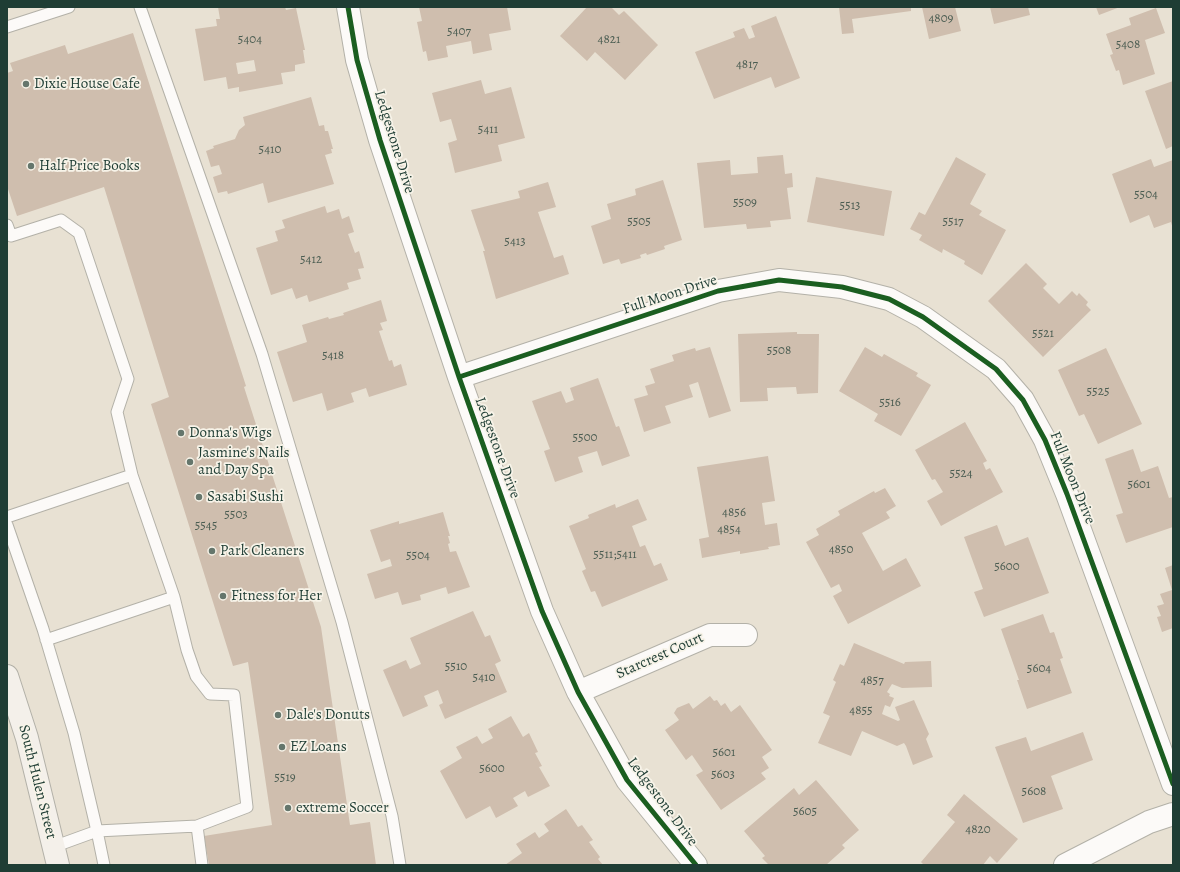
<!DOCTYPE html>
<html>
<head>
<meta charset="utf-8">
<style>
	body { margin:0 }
	#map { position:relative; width:1180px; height:872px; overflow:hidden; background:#e8e1d3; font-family:Alegreya,serif }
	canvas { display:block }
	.frame { position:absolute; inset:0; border:8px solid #1f3d34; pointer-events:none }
</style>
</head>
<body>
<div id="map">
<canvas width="1180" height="872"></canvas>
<div class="frame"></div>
</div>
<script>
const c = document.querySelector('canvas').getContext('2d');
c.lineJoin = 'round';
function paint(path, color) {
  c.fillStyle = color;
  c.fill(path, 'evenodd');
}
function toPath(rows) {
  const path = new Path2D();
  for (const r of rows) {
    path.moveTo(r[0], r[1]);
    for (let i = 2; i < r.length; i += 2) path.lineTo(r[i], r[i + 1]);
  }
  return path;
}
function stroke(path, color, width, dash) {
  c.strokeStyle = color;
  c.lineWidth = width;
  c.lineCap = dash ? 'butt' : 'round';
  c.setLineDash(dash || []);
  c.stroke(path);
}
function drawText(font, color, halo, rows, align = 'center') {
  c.font = font + ' Alegreya,serif';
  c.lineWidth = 3.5;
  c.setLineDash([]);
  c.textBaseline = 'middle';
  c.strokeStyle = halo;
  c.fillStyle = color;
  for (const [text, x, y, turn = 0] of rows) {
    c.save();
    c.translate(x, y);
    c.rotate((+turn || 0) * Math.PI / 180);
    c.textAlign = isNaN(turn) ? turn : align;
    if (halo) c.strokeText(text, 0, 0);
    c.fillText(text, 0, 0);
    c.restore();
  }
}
paint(toPath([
	[218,7,285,7,286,10,296,8,305,50,303,50,305,63,295,65,295,71,281,73,283,84,239,92,239,87,228,89,226,77,204,81,195,29,217,26,216,19,220,19],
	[254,60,256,71,238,74,236,63],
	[419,7,507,7,511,30,489,34,492,50,473,54,471,41,446,46,448,57,428,61,426,51,423,52,417,22,422,21],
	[587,7,611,7,619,15,624,11,658,45,625,80,595,52,587,61,560,36],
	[839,7,911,7,911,11,852,19,854,33,842,34],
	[922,7,955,7,961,31,929,39],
	[990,7,1028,7,1030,15,994,24],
	[1096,7,1120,7,1099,15],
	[1156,8,1165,33,1145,40,1155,74,1123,85,1119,70,1116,71,1110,55,1113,54,1106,34,1131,25,1129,18],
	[776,16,800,78,775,88,771,77,714,99,695,52,735,37,733,32,744,28,749,39,755,37,751,26],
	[133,33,246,386,244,387,321,627,350,825,370,822,376,865,209,865,204,836,272,825,248,662,233,666,151,404,169,397,104,187,17,216,7,186,7,73,13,71,10,63,65,45,68,54],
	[481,80,485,94,511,87,525,138,498,145,502,161,455,173,448,143,457,140,451,119,440,122,432,93],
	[1173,81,1173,146,1166,149,1145,91],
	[311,97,319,126,324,125,325,131,328,131,333,149,331,149,332,153,325,155,334,184,268,203,263,183,228,194,227,191,218,193,213,177,222,174,219,165,211,167,206,151,214,148,213,146,235,139,239,130,245,125,243,117],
	[783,155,785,174,792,173,793,187,787,188,791,219,770,221,771,227,747,229,746,224,704,228,697,163,730,160,731,175,758,173,757,157],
	[956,157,986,174,970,204,982,211,979,215,1006,230,982,275,964,264,965,261,943,249,942,253,919,240,922,235,910,229,919,212,925,215],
	[1151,159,1154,167,1173,160,1173,229,1171,222,1154,228,1149,215,1130,223,1112,174],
	[816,177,892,191,884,236,807,222],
	[663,180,682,240,664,246,665,249,647,255,646,253,640,255,641,258,621,264,619,259,603,264,591,226,611,219,607,204,636,195,635,189],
	[548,182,556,207,538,212,554,258,563,255,569,274,496,299,483,251,485,251,471,210,520,198,518,191],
	[325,206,327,213,339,209,342,219,349,216,354,232,348,234,355,253,359,251,364,268,358,269,361,279,347,283,349,289,309,302,307,295,296,299,292,288,271,295,256,248,278,241,275,231,285,228,282,220],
	[1026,263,1047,284,1043,288,1059,304,1072,291,1077,296,1079,293,1088,302,1086,305,1091,310,1043,357,988,301],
	[381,300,387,321,380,323,383,330,379,331,389,361,392,360,394,367,401,364,407,385,369,397,366,388,351,393,354,402,327,411,322,393,293,402,277,352,307,342,302,325,328,317,329,319,344,315,343,313],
	[797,332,797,334,819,334,818,393,797,394,796,387,767,388,768,401,740,402,738,334],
	[710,347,731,411,709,418,698,382,689,385,693,397,665,406,671,423,644,432,634,399,648,395,645,386,655,383,650,369,674,361,672,355,695,348,696,351],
	[865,347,882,357,884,354,918,373,916,376,931,385,901,436,874,421,878,414,839,391],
	[1106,348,1142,424,1098,444,1084,414,1079,416,1058,370],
	[598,378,616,427,619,426,630,456,602,466,597,451,578,457,583,472,555,482,544,451,550,449,532,401,561,391,566,403,574,400,570,388],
	[965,422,987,461,983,463,986,470,990,468,1003,492,941,526,927,501,943,492,935,479,932,480,915,450],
	[1133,449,1141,472,1158,466,1169,498,1173,497,1173,527,1126,543,1116,515,1123,513,1105,459],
	[768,456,775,501,762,503,765,525,777,523,780,545,768,547,769,549,740,554,740,551,702,558,699,539,709,537,697,467],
	[885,488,896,506,886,512,890,518,862,533,883,571,906,558,921,586,848,624,833,596,842,591,839,584,831,588,806,542,819,535,816,529,840,515,838,511,874,491,875,493],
	[638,499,647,520,632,526,640,547,645,545,654,566,661,563,668,580,602,607,595,591,591,592,582,571,586,569,569,526,589,518,588,515,615,504,616,508],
	[443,512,450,536,448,536,450,543,448,544,450,552,456,551,470,587,448,594,446,587,420,595,421,600,402,605,398,592,375,599,367,574,392,566,390,559,381,562,370,530,399,521,399,524],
	[997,525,1005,546,1028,537,1049,593,984,617,974,592,983,589,964,537],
	[1173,565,1173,628,1162,632,1157,617,1161,616,1157,606,1164,604,1160,594,1172,590,1165,568],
	[473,611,485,637,490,635,501,661,495,664,507,692,445,719,439,705,443,703,438,690,424,696,428,706,403,717,383,670,406,660,410,669,421,664,410,638],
	[1043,614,1050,633,1054,632,1063,658,1060,659,1072,693,1027,709,1017,680,1019,680,1001,629],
	[854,643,904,664,905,662,931,661,932,687,902,688,892,684,887,692,890,694,889,696,894,698,890,707,885,705,882,714,898,721,900,720,895,707,914,700,929,734,926,739,933,757,913,765,906,746,904,743,897,746,862,731,851,756,818,743,830,716,823,713,836,682,833,680,840,664,844,666],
	[710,696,714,701,717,700,721,706,725,703,731,712,740,705,772,750,762,757,769,768,761,773,766,779,721,810,696,775,703,771,692,755,686,760,665,730,679,720,674,713,677,708,689,703,693,709],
	[511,716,523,737,529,733,538,752,535,753,542,766,539,767,550,786,528,797,525,791,513,798,518,806,496,818,490,806,466,819,440,771,462,758,456,747,477,736,482,744,493,738,488,729],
	[1083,732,1093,760,1051,776,1063,809,1023,823,995,747,1026,737,1031,751],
	[816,780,859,830,842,845,845,848,826,865,769,865,762,858,765,856,744,831,794,788,799,795],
	[964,794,1018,839,997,863,990,856,983,865,924,865,921,862,955,822,947,815],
	[566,809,578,827,582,825,593,840,589,842,600,857,598,859,603,865,505,865,522,853,516,844,535,832,539,838,549,831,544,824]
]), '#cfbeae');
const lane = toPath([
	[140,7,262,354,342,622,392,816,400,865],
	[7,27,69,7],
	[7,225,11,236,61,220,79,233,128,379,117,412,132,475,174,597,187,650,196,676,210,694,234,695,247,807,197,826,202,865],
	[7,517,132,475],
	[7,525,43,629,74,733,97,831,104,865],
	[46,640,174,597],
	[53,847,97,831,197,826]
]);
const street = toPath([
	[348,7,357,60,380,140,459,377,542,611,578,692,627,780,696,865],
	[459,377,718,291,779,280,842,287,889,299,923,317,996,369,1023,400,1045,440,1067,494,1173,784],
	[578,692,710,635,746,635],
	[1065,865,1149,822,1173,814]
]);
const secondary = toPath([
	[7,676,27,738,58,865]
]);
stroke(lane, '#b3b1a8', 13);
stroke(street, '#b3b1a8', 24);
stroke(secondary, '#b3b1a8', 24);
stroke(lane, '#fcfaf8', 11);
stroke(street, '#fcfaf8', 22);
stroke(secondary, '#f4f0ea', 22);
stroke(toPath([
	[348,7,357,60,380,140,459,377,542,611,578,692,627,780,696,865],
	[459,377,718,291,779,280,842,287,889,299,923,317,996,369,1023,400,1045,440,1067,494,1173,784]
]), '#1b5e20', 5);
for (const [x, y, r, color] of [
	[26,84,4,"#65766c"],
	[31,166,4,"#65766c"],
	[181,433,4,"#65766c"],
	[190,462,4,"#65766c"],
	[199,497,4,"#65766c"],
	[212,551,4,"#65766c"],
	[223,596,4,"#65766c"],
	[278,715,4,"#65766c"],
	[282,747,4,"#65766c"],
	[288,808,4,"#65766c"]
]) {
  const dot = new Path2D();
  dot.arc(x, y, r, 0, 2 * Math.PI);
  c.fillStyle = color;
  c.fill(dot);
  stroke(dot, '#f7f3e8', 1.5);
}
drawText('13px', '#4b5d52', null, [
	["4809",941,19],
	["5407",459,32],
	["5404",250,40],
	["4821",609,40],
	["5408",1128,45],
	["4817",747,65],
	["5411",488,130],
	["5410",270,150],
	["5504",1146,195],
	["5509",745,203],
	["5513",850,206],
	["5505",639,222],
	["5517",953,222],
	["5413",515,242],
	["5412",311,260],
	["5521",1043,334],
	["5508",779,351],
	["5418",333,356],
	["5525",1098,392],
	["5516",890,403],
	["5500",585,438],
	["5524",961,474],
	["5601",1139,485],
	["4856",734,513],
	["5503",236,515],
	["5545",206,526],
	["4854",729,530],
	["4850",841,550],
	["5511;5411",615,555],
	["5504",418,556],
	["5600",1007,567],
	["5510",456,667],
	["5604",1039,669],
	["5410",484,678],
	["4857",872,681],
	["4855",861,711],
	["5601",724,753],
	["5600",492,769],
	["5603",723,775],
	["5519",285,778],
	["5608",1034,792],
	["5605",805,812],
	["4820",978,830]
]);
drawText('15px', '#1f3d34', '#f7f3e8', [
	["Dixie House Cafe",34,84],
	["Half Price Books",39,166],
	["Donna's Wigs",189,433],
	["Jasmine's Nails",198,453],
	["and Day Spa",198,470],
	["Sasabi Sushi",207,497],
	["Park Cleaners",220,551],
	["Fitness for Her",231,596],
	["Dale's Donuts",286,715],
	["EZ Loans",290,747],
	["extreme Soccer",296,808]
], 'left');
drawText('15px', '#1f3d34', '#f7f3e8', [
	["Ledgestone Drive",394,142,73],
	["Full Moon Drive",670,295,-18],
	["Ledgestone Drive",497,448,70],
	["Full Moon Drive",1072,478,68],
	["Starcrest Court",660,656,-24],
	["South Hulen Street",37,782,76],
	["Ledgestone Drive",662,802,53]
]);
</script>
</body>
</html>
